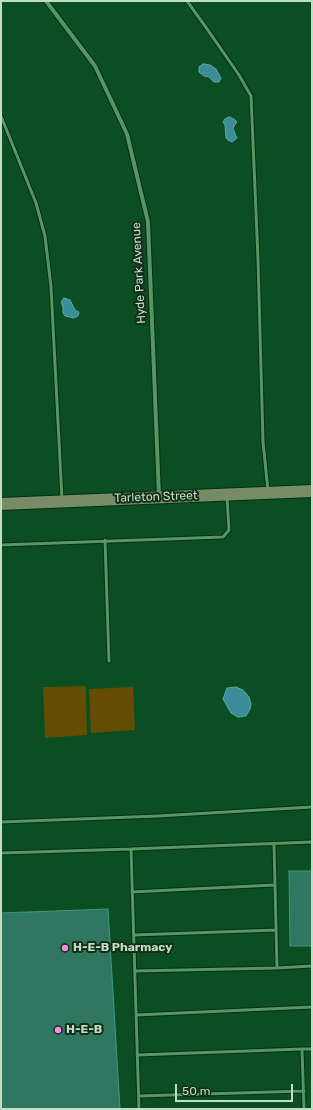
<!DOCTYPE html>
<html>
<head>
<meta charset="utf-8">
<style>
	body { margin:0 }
	#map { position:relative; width:313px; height:1110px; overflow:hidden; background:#0b4e23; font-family:Rubik,sans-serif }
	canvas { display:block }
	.frame { position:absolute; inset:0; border:2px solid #bfdec4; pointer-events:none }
	.scale { position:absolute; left:175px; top:1084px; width:118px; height:18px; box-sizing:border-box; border:2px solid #bfdec4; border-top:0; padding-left:5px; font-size:12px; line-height:14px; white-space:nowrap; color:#bfdec4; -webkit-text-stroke:3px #142e1a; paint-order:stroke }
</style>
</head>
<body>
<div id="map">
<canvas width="313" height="1110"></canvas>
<div class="frame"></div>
<div class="scale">50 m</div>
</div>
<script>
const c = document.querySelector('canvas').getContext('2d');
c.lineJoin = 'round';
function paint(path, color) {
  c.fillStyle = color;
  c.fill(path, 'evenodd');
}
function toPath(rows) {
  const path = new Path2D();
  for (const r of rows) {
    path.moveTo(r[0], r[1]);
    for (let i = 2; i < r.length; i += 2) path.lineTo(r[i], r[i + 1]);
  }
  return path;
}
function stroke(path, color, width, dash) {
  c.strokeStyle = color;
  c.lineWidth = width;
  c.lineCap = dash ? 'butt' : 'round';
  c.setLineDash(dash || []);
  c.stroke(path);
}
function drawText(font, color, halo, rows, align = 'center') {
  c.font = font + ' Rubik,sans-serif';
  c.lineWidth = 4;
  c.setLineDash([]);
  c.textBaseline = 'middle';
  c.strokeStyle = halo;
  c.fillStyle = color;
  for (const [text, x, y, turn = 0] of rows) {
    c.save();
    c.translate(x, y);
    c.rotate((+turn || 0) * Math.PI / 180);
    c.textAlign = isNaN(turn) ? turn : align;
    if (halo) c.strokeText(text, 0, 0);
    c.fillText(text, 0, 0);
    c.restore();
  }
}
paint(toPath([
	[86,686,87,735,45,738,43,687],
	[133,687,135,730,91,733,89,689]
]), '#624d02');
const water = toPath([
	[203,64,210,65,216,69,221,78,219,82,214,82,209,77,204,76,199,72,199,67,203,64],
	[229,117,234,119,237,122,234,126,233,129,237,138,232,142,228,140,226,138,225,125,223,122,225,119,229,117],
	[64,298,70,300,75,310,79,312,78,316,74,318,65,316,63,313,63,307,61,302,64,298],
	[236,687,243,690,249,697,251,704,250,709,246,716,238,717,231,713,223,699,227,688,236,687]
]);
paint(water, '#3c8d9a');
stroke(water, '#63a5a7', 1);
const building = toPath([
	[289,871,312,871,312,946,290,946,289,871],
	[108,909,120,1109,1,1109,1,913,108,909]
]);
paint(building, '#2f7761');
stroke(building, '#409a7e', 1);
const lane = toPath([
	[187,1,205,26,239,75,251,96,258,259,263,442,268,491],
	[1,116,36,203,45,236,51,287,62,499],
	[105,540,109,661],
	[1,545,223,537,229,530,227,498],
	[1,822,158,816,312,807],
	[274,844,277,968,312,966],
	[1,853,131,849],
	[132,892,274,885],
	[134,935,276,930],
	[135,971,277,968],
	[136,1015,312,1007],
	[137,1055,302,1049],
	[139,1096,304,1091],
	[139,1109,131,849,312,842],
	[304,1109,302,1049,312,1049]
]);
const street = toPath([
	[46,1,95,66,127,134,148,222,159,496]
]);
const secondary = toPath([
	[1,504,312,491]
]);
stroke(lane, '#003110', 5);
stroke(street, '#003110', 6);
stroke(secondary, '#003110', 14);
stroke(lane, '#579565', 3);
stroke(street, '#579565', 4);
stroke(secondary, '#768b66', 12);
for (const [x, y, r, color] of [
	[65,948,4,"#f689ee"],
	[58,1030,4,"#f689ee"]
]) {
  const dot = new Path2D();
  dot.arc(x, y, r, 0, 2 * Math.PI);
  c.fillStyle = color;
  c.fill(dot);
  stroke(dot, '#142e1a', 1.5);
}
drawText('12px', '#bfdec4', '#142e1a', [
	["Hyde Park Avenue",139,273,-93],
	["Tarleton Street",156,497,-2]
]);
drawText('bold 12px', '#bfdec4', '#142e1a', [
	["H-E-B Pharmacy",73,948],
	["H-E-B",66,1030]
], 'left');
</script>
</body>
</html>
